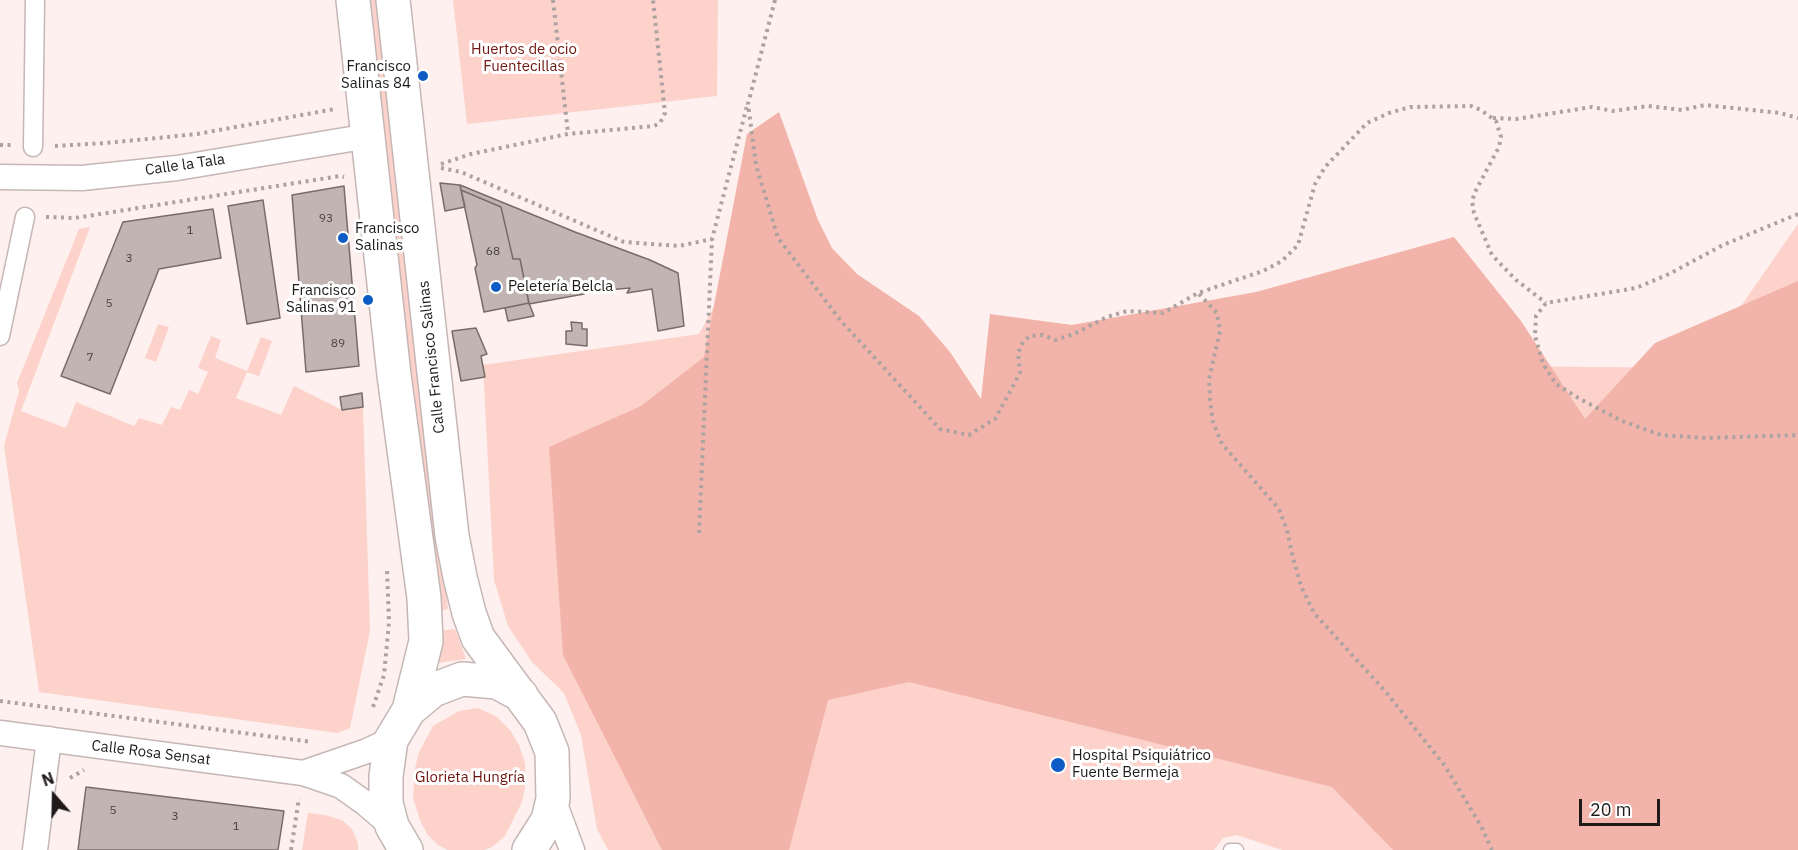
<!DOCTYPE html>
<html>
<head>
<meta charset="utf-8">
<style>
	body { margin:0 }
	#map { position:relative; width:1798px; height:850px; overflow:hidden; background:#fef0ee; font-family:"IBM Plex Sans",sans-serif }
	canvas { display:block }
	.north { position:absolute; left:24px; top:766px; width:60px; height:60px; -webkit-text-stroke:4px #fff; paint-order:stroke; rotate:340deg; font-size:16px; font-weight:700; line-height:24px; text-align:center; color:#1f1a1a }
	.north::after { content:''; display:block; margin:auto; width:21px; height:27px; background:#1f1a1a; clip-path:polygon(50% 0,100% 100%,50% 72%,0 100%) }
	.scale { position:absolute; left:1579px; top:799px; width:81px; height:27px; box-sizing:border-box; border:3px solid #1f1a1a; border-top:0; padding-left:8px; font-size:18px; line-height:21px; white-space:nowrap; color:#1f1a1a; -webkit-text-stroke:4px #fff; paint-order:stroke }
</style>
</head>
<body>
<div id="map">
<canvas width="1798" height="850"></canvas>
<div class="north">N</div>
<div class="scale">20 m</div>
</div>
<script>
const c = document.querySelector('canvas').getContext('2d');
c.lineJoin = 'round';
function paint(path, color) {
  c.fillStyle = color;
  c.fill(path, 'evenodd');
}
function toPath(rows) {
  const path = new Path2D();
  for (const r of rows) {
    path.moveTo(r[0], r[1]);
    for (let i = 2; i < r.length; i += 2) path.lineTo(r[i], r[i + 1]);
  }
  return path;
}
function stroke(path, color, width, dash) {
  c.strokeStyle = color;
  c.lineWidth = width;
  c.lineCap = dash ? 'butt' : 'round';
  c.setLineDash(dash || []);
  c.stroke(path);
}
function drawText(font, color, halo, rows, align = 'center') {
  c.font = font + ' "IBM Plex Sans",sans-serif';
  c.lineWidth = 6;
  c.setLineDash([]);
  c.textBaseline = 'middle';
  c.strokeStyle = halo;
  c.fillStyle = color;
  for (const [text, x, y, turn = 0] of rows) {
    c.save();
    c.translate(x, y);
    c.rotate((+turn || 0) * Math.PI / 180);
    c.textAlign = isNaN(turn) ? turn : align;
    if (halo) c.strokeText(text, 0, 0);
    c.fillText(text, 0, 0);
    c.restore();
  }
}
paint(toPath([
	[369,0,377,0,423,417,448,609,443,610,440,611,407,361],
	[453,0,718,0,717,96,467,124],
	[1798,224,1798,850,1282,850,1237,835,1223,838,1214,850,608,850,597,829,581,735,564,693,532,662,508,626,494,580,483,365,699,334,747,246,963,476,1381,365,1698,368],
	[90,227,21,411,66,428,76,402,134,426,139,418,162,425,171,407,180,410,189,390,198,394,208,372,198,368,211,336,221,340,215,358,247,371,261,337,272,341,259,376,247,372,236,398,281,415,294,386,342,410,363,407,370,631,350,728,337,733,39,692,4,446,19,391,17,383,79,229],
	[158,324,169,327,156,362,145,358],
	[455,629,466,659,437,663,438,631],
	[478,708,497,717,510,730,519,745,525,763,526,783,522,802,505,836,492,847,484,850,448,850,438,845,427,834,420,820,413,798,415,768,419,752,433,726,459,711],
	[308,813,325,815,342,820,352,829,358,843,358,850,302,850]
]), '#fcd2cb');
paint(toPath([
	[779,112,818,220,832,248,857,274,919,316,950,352,981,399,990,314,1072,325,1256,292,1454,237,1521,321,1585,419,1655,343,1798,281,1798,850,1393,850,1332,787,909,682,828,700,789,850,662,850,563,655,549,447,641,406,704,357,747,134]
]), '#f2b4aa');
const building = toPath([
	[440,183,460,185,465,207,445,211,440,183],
	[460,185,575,232,650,260,678,273,684,326,658,331,652,289,627,293,630,288,584,292,584,294,529,304,520,259,513,259,501,207,461,190,460,185],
	[344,186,359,366,306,372,292,195,344,186],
	[461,190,501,207,513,259,520,259,529,303,484,312,475,268,477,265,461,190],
	[263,200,280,318,247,324,228,206,263,200],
	[213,209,221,258,159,269,110,394,61,376,123,222,213,209],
	[529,303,534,316,508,321,505,308,529,303],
	[571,322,582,323,582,329,587,329,587,346,566,344,566,331,572,331,571,322],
	[476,328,487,354,481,356,485,377,461,381,452,331,476,328],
	[362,393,363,407,342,410,340,397,362,393],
	[86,787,284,811,278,850,78,850,86,787]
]);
paint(building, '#c1b4b2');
stroke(building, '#786c6a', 1.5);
const service = toPath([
	[1230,850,1237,850]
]);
const pedestrian = toPath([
	[33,147,35,0],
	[0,336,25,217]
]);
const minor = toPath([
	[0,177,82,178,177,168,369,136],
	[0,733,303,773,341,786,365,803,392,826],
	[303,773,367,751,391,740],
	[553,799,572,850],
	[35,850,49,739]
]);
const secondary = toPath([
	[353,0,394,375,424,598,426,641,409,710],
	[393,0,452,536,460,577,469,613,478,638,540,722,552,752,553,799,548,820,529,850],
	[406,850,392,826,386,803,386,776,391,740,409,710,433,690,462,679,497,682,521,695]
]);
stroke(service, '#c5b7b5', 15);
stroke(pedestrian, '#c5b7b5', 21);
stroke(minor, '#c5b7b5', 27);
stroke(secondary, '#c5b7b5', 36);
stroke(toPath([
	[553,0,568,133],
	[775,0,748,104,756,165,778,238,841,321,940,429,969,435,995,419,1020,373,1018,353,1023,342,1030,336,1043,335,1055,340,1074,334,1107,317,1127,311,1163,313,1198,293,1263,271,1282,261,1298,245,1315,184,1325,167,1367,123,1389,113,1410,107,1471,106,1481,110,1496,121,1501,137,1499,147,1475,192,1472,201,1474,213,1492,255,1516,280,1546,303],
	[1493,118,1516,119,1592,107,1613,111,1648,106,1682,110,1705,105,1780,113,1798,118],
	[0,145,11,145],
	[55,146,106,143,197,134,335,109],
	[441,164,471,154,568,134,654,126,660,123,665,113,653,0],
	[441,168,461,172,624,242,679,246,712,239,747,106],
	[1798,214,1723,245,1669,274,1636,288,1546,303,1536,316,1535,336,1543,364,1556,384,1580,399,1622,421,1661,435,1706,438,1798,435],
	[46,217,75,218,340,176,344,177],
	[1199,294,1217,313,1220,331,1209,379,1210,400,1213,422,1222,444,1279,509,1287,530,1293,558,1301,586,1314,613,1385,691,1445,766,1481,826,1492,850],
	[699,533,712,239],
	[0,701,312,742],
	[373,707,384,675,389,622,387,570],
	[70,778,84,770],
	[291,850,299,798]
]), '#aca2a0', 4, [3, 4.5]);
stroke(service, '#fff', 12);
stroke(pedestrian, '#fff', 18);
stroke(minor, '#fff', 24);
stroke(secondary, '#fff', 33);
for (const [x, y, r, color] of [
	[423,76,6,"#0f5bc5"],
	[343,238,6,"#0f5bc5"],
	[496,287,6,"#0f5bc5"],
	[368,300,6,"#0f5bc5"],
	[1058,765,8,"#0f5bc5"]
]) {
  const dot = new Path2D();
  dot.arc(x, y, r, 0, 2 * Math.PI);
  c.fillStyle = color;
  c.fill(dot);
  stroke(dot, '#fff', 2);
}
drawText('12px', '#484040', null, [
	["93",326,219],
	["1",190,231],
	["68",493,252],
	["3",129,259],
	["5",109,304],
	["89",338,344],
	["7",90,358],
	["5",113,811],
	["3",175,817],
	["1",236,827]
]);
drawText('15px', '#6f160f', '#fff', [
	["Huertos de ocio",524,50],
	["Fuentecillas",524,67],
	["Glorieta Hungría",470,778]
]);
drawText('15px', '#1f1a1a', '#fff', [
	["Francisco",411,67,"right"],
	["Salinas 84",411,84,"right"],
	["Francisco",355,229],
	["Salinas",355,246],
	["Peletería Belcla",508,287],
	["Francisco",356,291,"right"],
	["Salinas 91",356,308,"right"],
	["Hospital Psiquiátrico",1072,756],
	["Fuente Bermeja",1072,773]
], 'left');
drawText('15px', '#1f1a1a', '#fff', [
	["Calle la Tala",185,165,-8],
	["Calle Francisco Salinas",432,357,-96],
	["Calle Rosa Sensat",151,753,7]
]);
</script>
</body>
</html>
